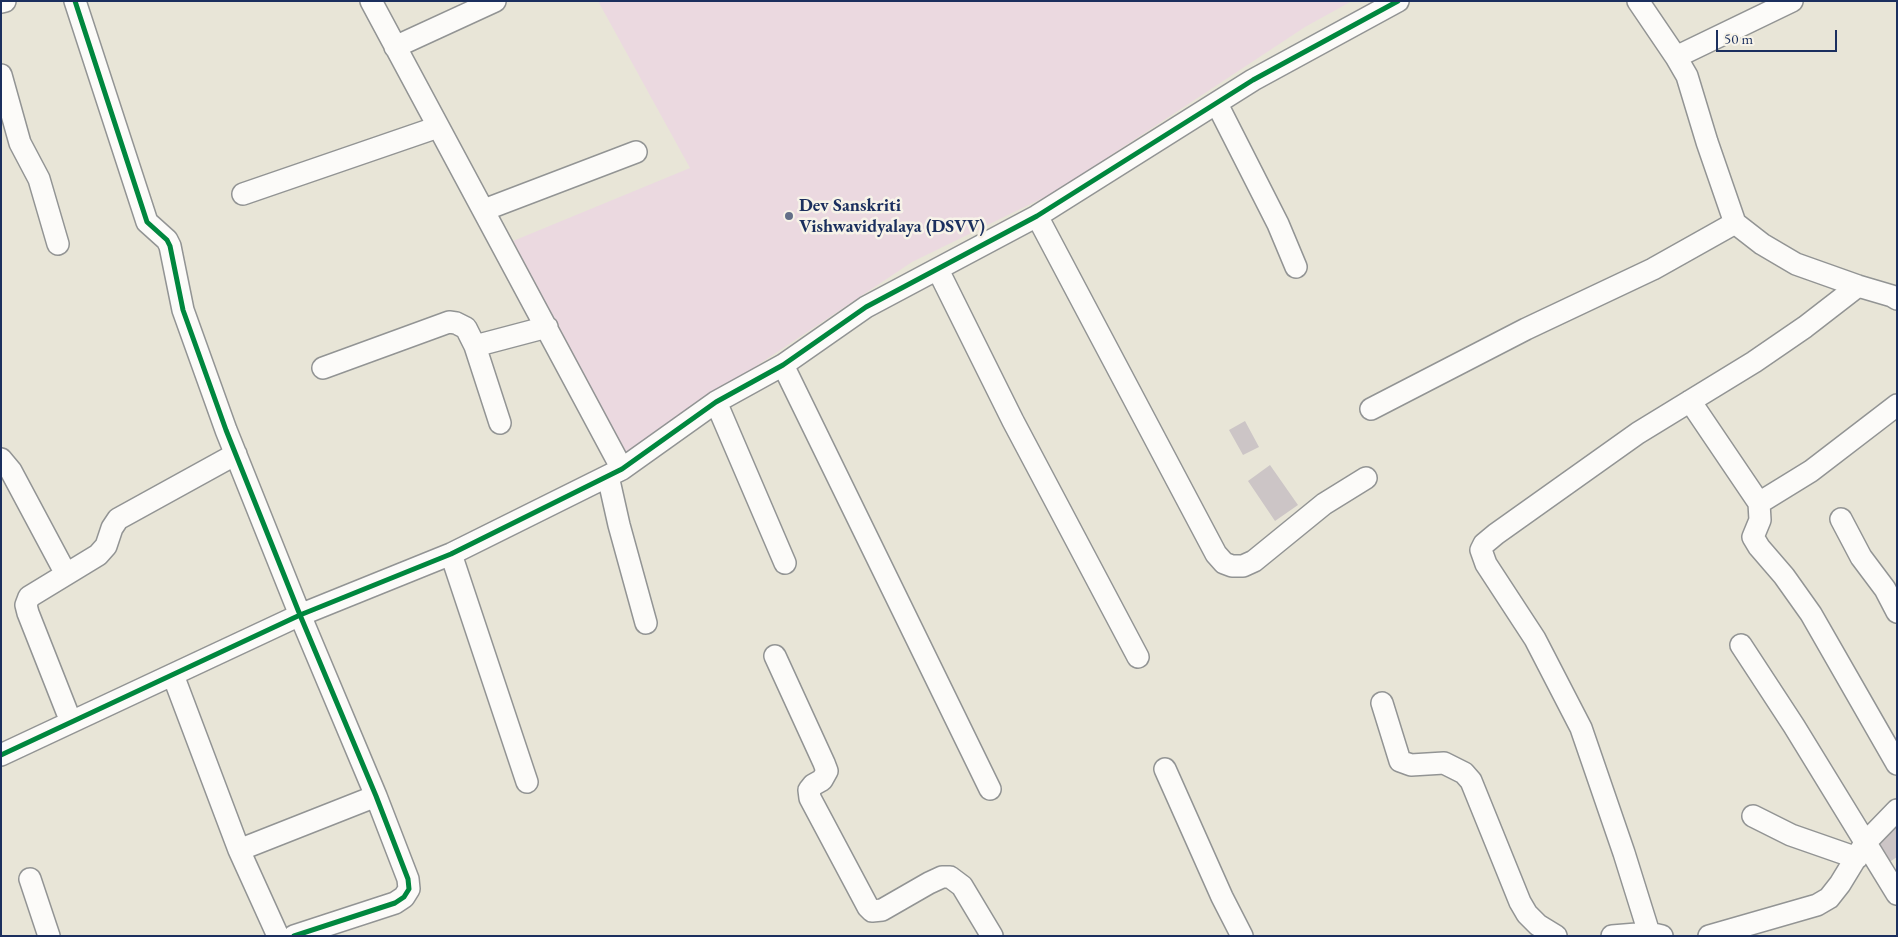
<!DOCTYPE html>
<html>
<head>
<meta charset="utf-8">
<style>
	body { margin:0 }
	#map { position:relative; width:1898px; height:937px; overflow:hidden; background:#e8e5d7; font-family:"EB Garamond",serif }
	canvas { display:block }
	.frame { position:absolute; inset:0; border:2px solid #1b2f5e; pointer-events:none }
	.scale { position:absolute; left:1716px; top:30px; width:121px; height:22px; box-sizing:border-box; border:2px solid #1b2f5e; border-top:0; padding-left:6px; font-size:15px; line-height:18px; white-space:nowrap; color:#1b2f5e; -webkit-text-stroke:4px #f7f3e8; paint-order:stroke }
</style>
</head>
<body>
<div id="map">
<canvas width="1898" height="937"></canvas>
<div class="frame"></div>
<div class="scale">50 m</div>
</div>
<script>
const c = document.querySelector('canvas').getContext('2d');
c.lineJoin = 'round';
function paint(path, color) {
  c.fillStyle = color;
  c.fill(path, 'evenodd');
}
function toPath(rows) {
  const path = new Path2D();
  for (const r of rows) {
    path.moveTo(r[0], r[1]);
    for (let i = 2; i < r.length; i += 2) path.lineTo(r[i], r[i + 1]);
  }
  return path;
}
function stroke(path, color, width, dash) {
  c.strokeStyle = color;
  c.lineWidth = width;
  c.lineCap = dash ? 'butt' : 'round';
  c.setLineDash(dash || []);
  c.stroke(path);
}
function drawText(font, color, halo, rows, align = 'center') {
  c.font = font + ' "EB Garamond",serif';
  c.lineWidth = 5;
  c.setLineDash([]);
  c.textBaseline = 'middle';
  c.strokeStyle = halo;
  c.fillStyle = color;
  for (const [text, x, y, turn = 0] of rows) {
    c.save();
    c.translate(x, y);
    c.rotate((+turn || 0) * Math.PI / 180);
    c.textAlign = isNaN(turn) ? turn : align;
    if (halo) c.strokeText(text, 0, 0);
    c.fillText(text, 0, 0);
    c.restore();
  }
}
paint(toPath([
	[598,1,1352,1,1305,27,1055,192,912,262,626,453,513,241,690,168]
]), '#ebd9e0');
paint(toPath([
	[1245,421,1259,447,1243,455,1229,430],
	[1270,465,1298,505,1275,521,1248,481],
	[1895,828,1897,831,1897,857,1885,865,1871,843]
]), '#ccc5c6');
const minor = toPath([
	[75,1,147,222,167,240,170,246,183,310,226,430,300,615,376,796,408,879,409,889,404,897,395,903,294,936],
	[371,1,622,469],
	[1638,1,1676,57,1687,76,1707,142,1735,223,1762,244,1796,264,1858,286,1892,296,1897,299],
	[1,2,5,1],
	[395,47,495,1],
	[1676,57,1792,1],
	[1,75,20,143,39,179,58,244],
	[1217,104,1278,224,1296,267],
	[243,194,438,127],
	[484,210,636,152],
	[1037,216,1216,554,1224,563,1232,566,1243,566,1254,561,1324,504,1366,478],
	[938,270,1013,421,1138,657],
	[475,346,547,327],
	[783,365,990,789],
	[323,368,449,322,456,323,466,328,475,346,500,423],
	[1690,401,1759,503,1811,471,1897,405],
	[716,402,785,563],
	[1371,409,1526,329,1653,269,1735,223],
	[1,459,11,471,66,574],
	[608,476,619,525,646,623],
	[1759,503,1760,520,1753,537,1759,547,1784,576,1811,614,1897,764],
	[1841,519,1861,557,1885,589,1897,612],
	[451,554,527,782],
	[1741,645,1794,726,1897,894],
	[775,656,824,763,827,771,822,780,813,785,809,790,810,798,868,907,872,911,882,910,929,883,942,877,950,877,962,886,992,936],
	[173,675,239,850,278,936],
	[1382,703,1400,761,1411,765,1444,763,1464,773,1471,781,1520,902,1527,914,1538,925,1556,936],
	[71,722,28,613,26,605,29,597,98,555,106,546,112,528,118,519,236,454],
	[1,755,300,615,451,554,622,469,716,402,783,365,866,307,1037,216,1253,80,1398,1],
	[1165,769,1222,897,1242,936],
	[1753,816,1791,835,1857,858],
	[239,850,376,796],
	[30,879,49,936],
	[1649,933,1624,853,1581,728,1535,639,1486,564,1481,550,1484,544,1496,534,1638,433,1754,362,1805,327,1858,286],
	[1612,936,1649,933,1662,936],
	[1709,936,1817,905,1829,898,1840,884,1865,843,1897,810]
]);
stroke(minor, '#929494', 24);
stroke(minor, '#fcfbf9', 21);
stroke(toPath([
	[75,1,147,222,167,240,170,246,183,310,226,430,300,615,376,796,408,879,409,889,404,897,395,903,294,936],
	[1,755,300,615,451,554,622,469,716,402,783,365,866,307,1037,216,1253,80,1398,1]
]), '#00873e', 5);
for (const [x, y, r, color] of [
	[789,216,5,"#636f88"]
]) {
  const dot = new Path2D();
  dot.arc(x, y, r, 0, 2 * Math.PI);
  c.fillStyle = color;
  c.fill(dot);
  stroke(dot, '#f7f3e8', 2);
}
drawText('bold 18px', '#1b2f5e', '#f7f3e8', [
	["Dev Sanskriti",799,206],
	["Vishwavidyalaya (DSVV)",799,227]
], 'left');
</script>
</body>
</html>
